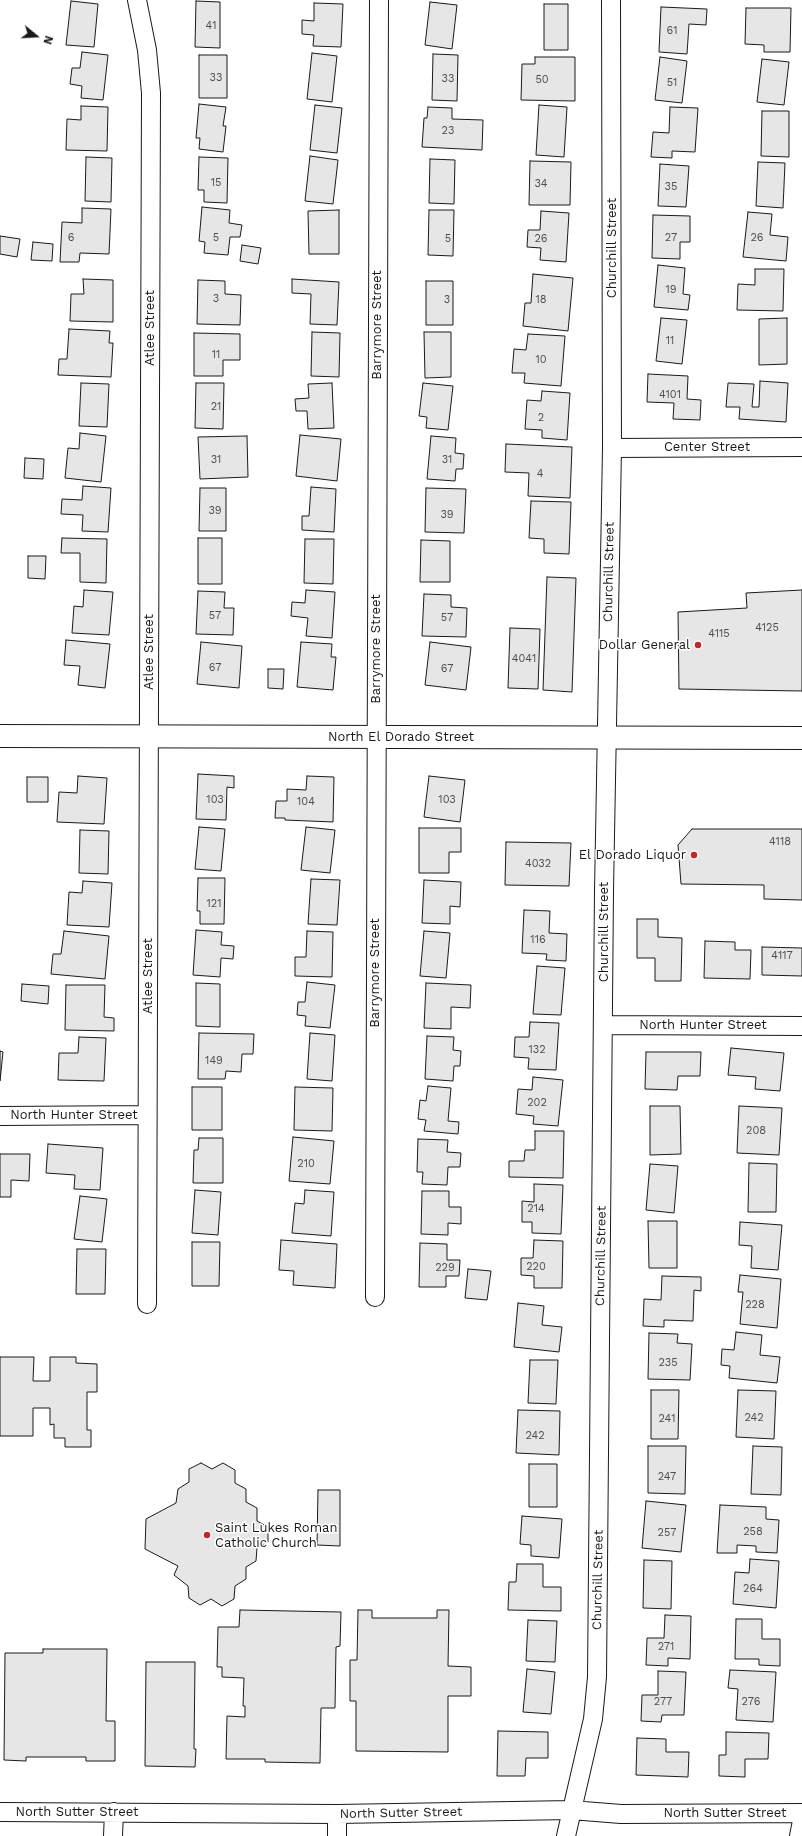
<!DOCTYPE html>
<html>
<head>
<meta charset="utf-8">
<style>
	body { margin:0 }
	#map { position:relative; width:802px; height:1836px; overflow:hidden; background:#fff; font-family:"Work Sans",sans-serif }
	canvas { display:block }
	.north { position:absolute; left:16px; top:16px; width:40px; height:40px; -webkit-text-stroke:3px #fff; paint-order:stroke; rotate:108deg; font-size:11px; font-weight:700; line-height:16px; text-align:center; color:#1a1a1a }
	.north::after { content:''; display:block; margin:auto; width:14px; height:18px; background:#1a1a1a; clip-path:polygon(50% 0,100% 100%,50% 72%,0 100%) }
</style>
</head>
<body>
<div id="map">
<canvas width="802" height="1836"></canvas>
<div class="north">N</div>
</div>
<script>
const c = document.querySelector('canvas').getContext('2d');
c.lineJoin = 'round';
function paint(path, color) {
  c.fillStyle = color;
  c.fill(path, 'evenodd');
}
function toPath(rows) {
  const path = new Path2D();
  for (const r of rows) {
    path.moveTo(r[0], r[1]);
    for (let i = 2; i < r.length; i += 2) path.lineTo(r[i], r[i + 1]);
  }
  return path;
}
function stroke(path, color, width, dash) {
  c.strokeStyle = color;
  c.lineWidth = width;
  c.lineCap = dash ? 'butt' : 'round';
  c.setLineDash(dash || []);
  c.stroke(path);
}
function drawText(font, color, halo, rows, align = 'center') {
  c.font = font + ' "Work Sans",sans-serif';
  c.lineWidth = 3;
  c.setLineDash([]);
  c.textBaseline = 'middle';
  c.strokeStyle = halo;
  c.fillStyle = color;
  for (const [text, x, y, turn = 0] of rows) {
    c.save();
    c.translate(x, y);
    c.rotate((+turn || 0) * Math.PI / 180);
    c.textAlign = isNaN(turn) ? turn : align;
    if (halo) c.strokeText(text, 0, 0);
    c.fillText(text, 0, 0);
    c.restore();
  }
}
const building = toPath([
	[71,1,98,4,94,47,66,45,71,1],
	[196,1,220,2,220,48,195,47,196,1],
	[430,2,457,5,452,49,425,45,430,2],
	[314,3,343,4,341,47,313,46,314,35,302,34,302,20,314,21,314,3],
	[544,4,568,4,568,50,544,50,544,4],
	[661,7,707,9,706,25,689,24,687,54,659,52,661,7],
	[746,8,791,8,790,52,764,52,764,45,745,44,746,8],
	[82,52,108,55,103,100,81,98,82,86,70,84,72,68,80,68,82,52],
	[312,53,337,56,332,102,307,99,312,53],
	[433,54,458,55,457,101,432,100,433,54],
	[199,55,227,55,227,98,199,98,199,55],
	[535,57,575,57,575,101,521,100,522,64,535,64,535,57],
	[660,57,687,61,682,103,655,100,660,57],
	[762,59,789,62,784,105,757,102,762,59],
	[199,104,226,107,223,126,226,126,223,152,199,149,200,138,196,138,199,104],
	[315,105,342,108,337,153,310,150,315,105],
	[539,105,567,107,564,157,536,155,539,105],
	[81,106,108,107,107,151,66,150,67,119,81,120,81,106],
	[428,107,452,108,452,119,483,120,482,150,422,147,424,118,427,118,428,107],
	[670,107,698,108,695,152,672,151,672,158,651,157,653,132,669,133,670,107],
	[762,111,789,111,789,157,761,156,762,111],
	[310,156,338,160,333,204,305,201,310,156],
	[86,157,112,158,111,202,85,201,86,157],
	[199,157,228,158,227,203,204,202,204,190,198,190,199,157],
	[430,159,455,160,454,204,429,203,430,159],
	[530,161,571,162,570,205,529,205,530,161],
	[758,162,785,163,783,208,756,206,758,162],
	[660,164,689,166,686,207,658,206,660,164],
	[202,207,230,210,229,223,242,225,240,237,230,237,228,255,204,253,205,242,199,241,202,207],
	[82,208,111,209,109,254,80,253,79,262,60,262,62,222,82,223,82,208],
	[339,210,339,254,309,254,308,211,339,210],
	[429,210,454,210,453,256,428,255,429,210],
	[541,211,569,213,566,262,540,260,541,248,527,247,528,230,540,230,541,211],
	[748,212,772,214,770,235,788,237,786,261,743,257,748,212],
	[653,215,690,216,690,242,680,242,680,259,652,258,653,215],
	[0,236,20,239,17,257,0,254,0,236],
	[33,242,53,244,52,261,31,260,33,242],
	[242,245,261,248,258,264,240,261,242,245],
	[658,265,685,268,683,294,690,295,688,310,654,307,658,265],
	[755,269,784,269,783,311,737,310,738,284,755,285,755,269],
	[533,274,573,278,568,331,523,326,525,303,531,303,533,274],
	[83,279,113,280,113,322,70,321,71,294,84,294,83,279],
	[292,279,339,282,337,325,310,324,311,294,292,293,292,279],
	[198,280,225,281,225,294,241,295,240,325,197,324,198,280],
	[426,281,453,281,453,325,426,325,426,281],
	[661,318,687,320,682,364,656,361,661,318],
	[787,318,787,364,759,365,759,319,787,318],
	[69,329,110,331,109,343,113,343,111,377,58,375,59,359,67,359,69,329],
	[312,332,340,333,339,377,311,376,312,332],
	[424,332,451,332,451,377,425,378,424,332],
	[194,333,240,334,240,360,223,360,223,376,194,376,194,333],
	[528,334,565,336,561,386,524,383,525,373,512,373,514,349,526,350,528,334],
	[648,374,688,376,687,399,701,400,700,420,673,419,674,403,647,402,648,374],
	[760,381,788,383,786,422,739,419,740,407,726,407,728,383,754,384,752,407,759,407,760,381],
	[81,383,109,384,107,427,79,426,81,383],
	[196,383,224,383,223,429,195,428,196,383],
	[332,383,334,428,308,429,307,411,296,411,295,399,309,398,308,384,332,383],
	[423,383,453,386,448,430,426,428,427,417,419,416,423,383],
	[542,391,570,393,567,440,542,438,542,430,525,429,527,400,541,401,542,391],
	[80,433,106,436,101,482,65,478,68,448,79,449,80,433],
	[300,435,341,439,337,481,296,476,300,435],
	[247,436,248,477,200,479,198,437,247,436],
	[431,436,456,438,455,453,464,454,463,469,456,469,455,481,427,479,431,436],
	[506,444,572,447,570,498,528,496,529,473,505,472,506,444],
	[25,458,44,459,43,479,24,478,25,458],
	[83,486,111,488,108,532,82,531,83,515,61,514,62,499,82,500,83,486],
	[311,487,336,489,334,532,302,530,302,516,309,516,311,487],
	[200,488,226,488,226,531,199,531,200,488],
	[426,488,466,489,464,533,425,532,426,488],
	[531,501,571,502,569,554,544,553,544,539,529,538,531,501],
	[62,538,107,539,106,583,80,582,80,553,61,553,62,538],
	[198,538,222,538,222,584,198,584,198,538],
	[305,539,334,539,333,584,304,583,305,539],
	[421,540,450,541,450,582,420,582,421,540],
	[28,556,46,556,45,579,28,578,28,556],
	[547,577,576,578,572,692,543,690,547,577],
	[84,590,113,592,109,635,72,633,74,606,83,607,84,590],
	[306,590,335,592,332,638,306,636,308,618,291,616,292,602,305,603,306,590],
	[802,590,802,691,679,689,678,612,747,608,746,593,802,590],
	[198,591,225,592,224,608,234,608,233,635,196,634,198,591],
	[424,594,451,595,451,607,467,608,466,637,422,636,424,594],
	[510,628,540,629,538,689,508,688,510,628],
	[66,640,110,644,105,688,78,685,80,666,64,665,66,640],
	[201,642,242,646,239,688,197,684,201,642],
	[301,642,332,644,331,657,336,657,333,690,297,687,301,642],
	[430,642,471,647,466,690,425,685,430,642],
	[268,669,284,669,283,689,268,688,268,669],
	[198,774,234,776,234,788,227,787,226,820,196,819,198,774],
	[78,776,107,778,104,824,57,822,59,792,77,793,78,776],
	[307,776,334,777,333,822,285,820,285,818,275,818,276,801,287,801,287,789,306,790,307,776],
	[429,776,465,780,460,822,424,817,429,776],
	[27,777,48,777,48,802,27,802,27,777],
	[199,827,225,829,221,871,195,869,199,827],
	[306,827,335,830,330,873,301,870,306,827],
	[419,828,461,828,461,852,449,852,449,873,419,873,419,828],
	[692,829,802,829,802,900,764,899,764,885,681,884,678,845,692,829],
	[80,830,109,831,108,874,79,873,80,830],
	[506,842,571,843,569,886,505,885,506,842],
	[198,878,225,878,224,924,200,924,200,911,197,911,198,878],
	[311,879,340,880,337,925,308,924,311,879],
	[424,880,461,882,460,907,450,906,450,924,422,923,424,880],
	[83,881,112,883,109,927,67,925,69,892,82,893,83,881],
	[524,910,550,911,549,933,567,934,566,961,546,960,547,954,522,953,524,910],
	[637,919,658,919,658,937,682,938,681,981,655,981,655,958,637,958,637,919],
	[196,930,222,932,221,945,234,946,233,959,221,958,220,977,193,975,196,930],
	[64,931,109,936,105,979,51,974,53,954,61,954,64,931],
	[307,931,333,932,332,977,295,976,295,957,306,957,307,931],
	[424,931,450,933,446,978,420,976,424,931],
	[705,941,735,942,735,950,751,950,750,979,704,978,705,941],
	[762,947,802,948,802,976,762,975,762,947],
	[537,966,565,968,561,1015,533,1014,537,966],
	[307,982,335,985,330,1028,305,1026,306,1016,297,1015,298,1002,305,1002,307,982],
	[196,983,220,984,220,1027,196,1026,196,983],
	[426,983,471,985,470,1008,451,1007,451,1029,424,1028,426,983],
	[22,984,49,986,48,1004,21,1001,22,984],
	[66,985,105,985,104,1017,114,1018,114,1031,65,1030,66,985],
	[530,1022,559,1023,556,1070,528,1069,529,1058,514,1057,515,1037,529,1037,530,1022],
	[199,1033,254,1034,253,1054,242,1054,241,1072,226,1071,225,1079,198,1079,199,1033],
	[310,1033,335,1035,332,1081,307,1079,310,1033],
	[427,1036,454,1037,453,1050,461,1051,460,1066,454,1066,453,1081,425,1079,427,1036],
	[79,1037,106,1038,104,1081,58,1080,59,1053,78,1053,79,1037],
	[731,1048,784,1053,780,1091,755,1089,756,1077,728,1075,731,1048],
	[0,1051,3,1052,0,1081,0,1051],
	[646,1052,701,1052,700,1076,678,1076,677,1090,645,1089,646,1052],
	[533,1077,563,1080,558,1126,533,1124,534,1116,516,1114,518,1089,532,1090,533,1077],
	[428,1086,451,1088,448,1121,459,1122,458,1134,424,1131,426,1120,418,1119,420,1100,426,1101,428,1086],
	[192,1087,222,1087,222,1130,192,1130,192,1087],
	[295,1087,333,1088,332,1131,294,1130,295,1087],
	[650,1106,680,1106,681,1154,650,1155,650,1106],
	[739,1106,782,1108,779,1155,737,1153,739,1106],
	[535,1131,564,1131,563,1178,509,1177,509,1161,524,1161,525,1150,535,1150,535,1131],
	[293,1137,334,1141,330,1184,289,1181,293,1137],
	[199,1138,223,1138,223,1183,193,1183,194,1150,198,1150,199,1138],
	[418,1139,448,1140,447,1152,461,1153,460,1167,448,1167,447,1185,422,1184,423,1172,417,1172,418,1139],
	[48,1144,103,1148,100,1190,74,1189,75,1175,46,1173,48,1144],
	[0,1154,30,1154,29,1181,11,1180,11,1197,0,1197,0,1154],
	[749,1163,777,1164,776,1212,748,1212,749,1163],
	[650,1164,678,1166,674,1213,646,1210,650,1164],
	[534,1184,563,1185,561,1234,532,1233,532,1222,522,1222,522,1201,534,1202,534,1184],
	[195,1190,221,1192,218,1235,192,1233,195,1190],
	[305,1190,334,1192,331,1236,292,1233,295,1203,304,1204,305,1190],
	[422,1191,449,1191,449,1207,461,1207,461,1224,448,1223,448,1235,421,1234,422,1191],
	[80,1196,107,1199,102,1242,74,1239,80,1196],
	[648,1221,677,1221,677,1268,649,1268,648,1221],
	[740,1222,782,1225,778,1270,751,1268,752,1246,739,1245,740,1222],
	[281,1240,337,1244,335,1288,293,1285,294,1271,279,1270,281,1240],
	[534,1240,563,1241,562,1288,534,1288,534,1276,521,1275,521,1258,533,1258,534,1240],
	[192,1242,220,1242,219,1286,192,1286,192,1242],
	[420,1243,447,1244,447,1260,460,1260,459,1276,446,1276,446,1287,419,1287,420,1243],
	[77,1249,106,1249,105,1294,76,1294,77,1249],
	[468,1269,491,1271,487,1300,465,1298,468,1269],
	[740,1275,781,1279,777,1328,740,1324,743,1292,738,1292,740,1275],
	[662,1276,701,1277,701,1291,694,1290,693,1321,664,1320,664,1327,643,1326,644,1299,661,1300,662,1276],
	[518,1303,544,1306,542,1325,562,1327,559,1352,514,1347,518,1303],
	[736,1332,762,1335,760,1355,780,1357,777,1383,729,1378,730,1366,721,1365,722,1349,734,1350,736,1332],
	[649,1333,678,1334,677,1343,692,1344,690,1380,648,1379,649,1333],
	[0,1357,34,1357,33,1381,50,1381,50,1357,76,1357,76,1363,97,1364,97,1392,87,1392,87,1430,91,1430,91,1447,65,1447,65,1438,54,1438,54,1424,50,1425,50,1408,33,1408,33,1436,0,1436,0,1357],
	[530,1360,558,1360,556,1404,528,1403,530,1360],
	[651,1390,679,1390,678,1439,651,1439,651,1390],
	[738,1390,776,1391,774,1439,736,1437,738,1390],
	[518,1410,560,1411,559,1455,516,1453,518,1410],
	[648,1446,686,1446,685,1494,648,1493,648,1446],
	[753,1446,782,1447,781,1495,751,1494,753,1446],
	[201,1463,212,1469,223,1463,235,1470,235,1483,246,1489,246,1502,257,1508,257,1521,268,1527,268,1542,257,1548,256,1561,246,1567,246,1579,235,1586,234,1599,222,1606,211,1599,200,1605,189,1598,188,1586,174,1575,178,1566,145,1549,146,1519,176,1503,178,1489,189,1482,189,1469,201,1463],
	[529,1464,557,1464,557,1507,529,1507,529,1464],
	[318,1490,340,1490,340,1546,317,1545,318,1490],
	[646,1501,686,1505,681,1552,642,1548,646,1501],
	[720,1505,766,1507,766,1519,779,1520,777,1553,756,1552,756,1546,737,1545,737,1553,717,1553,720,1505],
	[522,1516,562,1519,559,1558,531,1556,531,1545,520,1544,522,1516],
	[750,1559,779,1561,776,1608,733,1604,735,1572,749,1573,750,1559],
	[644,1560,672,1561,671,1609,643,1608,644,1560],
	[517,1564,543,1564,543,1587,561,1587,561,1611,508,1610,509,1582,516,1582,517,1564],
	[240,1610,341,1612,340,1646,336,1647,335,1708,321,1708,320,1763,265,1762,265,1759,226,1759,227,1716,245,1717,245,1706,243,1706,244,1678,222,1677,222,1667,217,1667,218,1627,239,1627,240,1610],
	[358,1610,372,1610,372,1618,437,1618,437,1610,449,1610,448,1666,471,1667,471,1696,448,1696,448,1752,356,1751,356,1701,350,1701,350,1660,357,1660,358,1610],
	[665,1615,691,1616,690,1659,668,1658,668,1666,646,1665,647,1638,664,1638,665,1615],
	[736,1619,762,1619,762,1639,780,1639,780,1666,759,1665,759,1659,735,1659,736,1619],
	[528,1620,557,1621,555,1662,526,1661,528,1620],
	[43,1649,107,1649,106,1721,115,1721,115,1761,86,1761,86,1757,26,1757,26,1761,4,1760,5,1653,43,1653,43,1649],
	[146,1662,195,1662,194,1749,196,1749,195,1767,145,1766,146,1662],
	[527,1669,555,1672,551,1714,523,1712,527,1669],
	[730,1670,776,1672,773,1722,736,1720,738,1689,728,1688,730,1670],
	[658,1671,686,1672,684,1715,662,1715,661,1722,641,1721,642,1695,658,1695,658,1671],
	[498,1731,548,1732,548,1758,526,1758,525,1776,497,1776,498,1731],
	[726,1732,769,1733,768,1759,745,1759,745,1777,719,1776,719,1755,726,1755,726,1732],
	[637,1738,666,1739,666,1752,689,1752,688,1777,636,1775,637,1738]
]);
paint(building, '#e6e6e6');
stroke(building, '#1a1a1a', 1);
const minor = toPath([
	[137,0,147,50,151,93,147,1304],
	[612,448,802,447],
	[604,1025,802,1026],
	[0,1116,147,1115],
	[375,1297,379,0],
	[0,1812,337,1814,571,1810,621,1814,802,1813],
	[113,1836,114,1812],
	[337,1836,337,1814],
	[566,1836,593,1719,597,1677,604,891,612,448,611,0],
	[799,1836,802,1821]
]);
const secondary = toPath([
	[0,736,802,738]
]);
stroke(minor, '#1a1a1a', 20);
stroke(secondary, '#1a1a1a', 24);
stroke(minor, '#fff', 18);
stroke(secondary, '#fff', 22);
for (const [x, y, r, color] of [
	[698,645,4,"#c62828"],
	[694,855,4,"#c62828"],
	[207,1535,4,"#c62828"]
]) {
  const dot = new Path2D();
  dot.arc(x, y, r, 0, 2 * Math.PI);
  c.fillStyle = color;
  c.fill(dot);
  stroke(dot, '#fff', 1.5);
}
drawText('11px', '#4d4d4d', null, [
	["41",211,26],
	["61",672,31],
	["33",216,78],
	["33",448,79],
	["50",542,80],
	["51",672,83],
	["23",448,131],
	["15",216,183],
	["34",541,184],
	["35",671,187],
	["6",71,238],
	["5",216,238],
	["27",671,238],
	["26",757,238],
	["5",448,239],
	["26",541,239],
	["19",671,290],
	["3",216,299],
	["3",447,300],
	["18",541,300],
	["11",670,341],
	["11",216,355],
	["10",541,360],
	["4101",670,395],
	["21",216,407],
	["2",541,418],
	["31",216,460],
	["31",447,460],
	["4",540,474],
	["39",215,511],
	["39",447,515],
	["57",215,616],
	["57",447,618],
	["4125",767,628],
	["4115",719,634],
	["4041",524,659],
	["67",215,668],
	["67",447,669],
	["103",215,800],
	["103",447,800],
	["104",306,802],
	["4118",780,842],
	["4032",538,864],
	["121",214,904],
	["116",538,940],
	["4117",782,956],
	["132",537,1050],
	["149",214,1061],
	["202",537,1103],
	["208",756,1131],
	["210",306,1164],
	["214",536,1209],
	["220",536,1267],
	["229",445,1268],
	["228",755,1305],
	["235",668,1363],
	["242",754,1418],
	["241",667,1419],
	["242",535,1436],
	["247",667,1477],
	["258",753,1532],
	["257",667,1533],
	["264",753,1589],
	["271",666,1647],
	["277",663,1702],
	["276",751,1702]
]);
drawText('13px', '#1a1a1a', '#fff', [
	["Churchill Street",612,248,-90],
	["Barrymore Street",377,325,-90],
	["Atlee Street",150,328,-90],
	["Center Street",707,447],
	["Churchill Street",609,572,-89],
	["Barrymore Street",376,649,-90],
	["Atlee Street",149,652,-90],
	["North El Dorado Street",401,737],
	["Churchill Street",604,932,-90],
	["Barrymore Street",375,973,-90],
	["Atlee Street",148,976,-90],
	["North Hunter Street",703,1025],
	["North Hunter Street",74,1115],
	["Churchill Street",601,1256,-89],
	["Churchill Street",598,1580,-89],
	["North Sutter Street",77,1812],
	["North Sutter Street",401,1813,-1],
	["North Sutter Street",725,1813]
]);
drawText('13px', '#1a1a1a', '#fff', [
	["Dollar General",690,645],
	["El Dorado Liquor",686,855],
	["Saint Lukes Roman",215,1528,"left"],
	["Catholic Church",215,1543,"left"]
], 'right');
</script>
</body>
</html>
